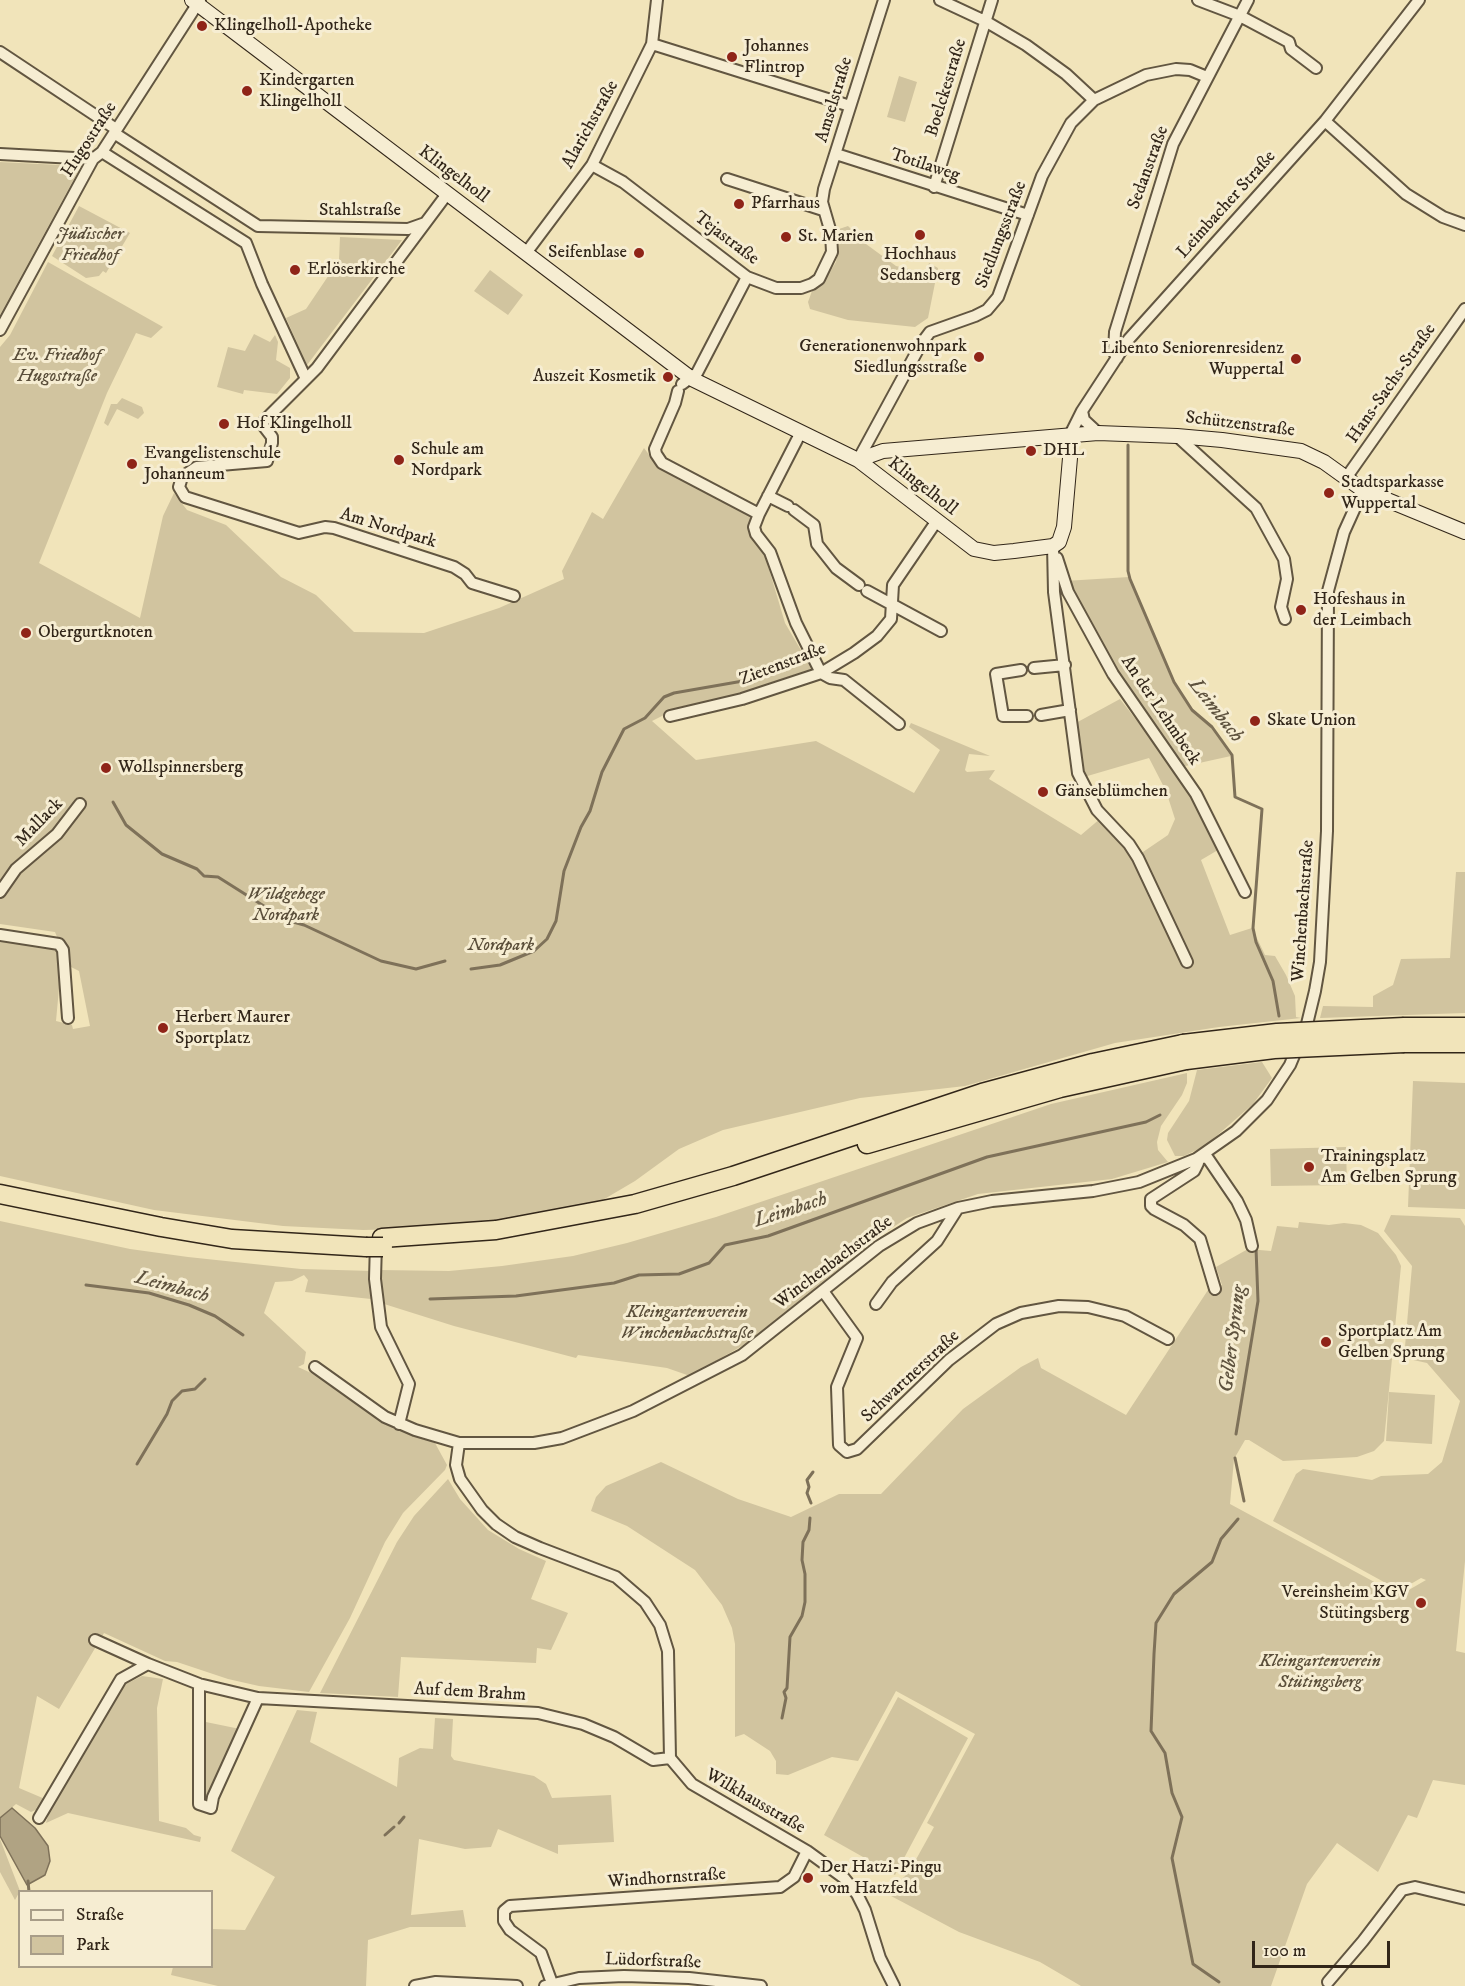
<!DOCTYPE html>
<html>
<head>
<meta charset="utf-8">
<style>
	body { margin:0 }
	#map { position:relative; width:1465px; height:1986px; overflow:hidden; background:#f1e4ba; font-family:"IM FELL DW Pica",serif }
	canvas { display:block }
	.legend { position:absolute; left:18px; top:1890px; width:195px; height:78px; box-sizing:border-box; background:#f6edd2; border:2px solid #a89d88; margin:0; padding:8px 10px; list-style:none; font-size:18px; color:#322619 }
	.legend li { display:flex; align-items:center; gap:12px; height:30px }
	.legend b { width:30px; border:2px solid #a89d88 }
	.scale { position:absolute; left:1252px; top:1941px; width:138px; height:27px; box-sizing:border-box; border:3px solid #322619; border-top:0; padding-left:8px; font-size:18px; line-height:21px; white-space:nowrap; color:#322619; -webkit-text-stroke:4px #f6edd2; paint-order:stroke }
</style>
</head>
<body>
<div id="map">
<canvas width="1465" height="1986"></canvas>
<ul class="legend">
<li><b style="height:8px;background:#f6edd2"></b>Straße</li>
<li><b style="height:16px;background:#d1c49f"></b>Park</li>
</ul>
<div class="scale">100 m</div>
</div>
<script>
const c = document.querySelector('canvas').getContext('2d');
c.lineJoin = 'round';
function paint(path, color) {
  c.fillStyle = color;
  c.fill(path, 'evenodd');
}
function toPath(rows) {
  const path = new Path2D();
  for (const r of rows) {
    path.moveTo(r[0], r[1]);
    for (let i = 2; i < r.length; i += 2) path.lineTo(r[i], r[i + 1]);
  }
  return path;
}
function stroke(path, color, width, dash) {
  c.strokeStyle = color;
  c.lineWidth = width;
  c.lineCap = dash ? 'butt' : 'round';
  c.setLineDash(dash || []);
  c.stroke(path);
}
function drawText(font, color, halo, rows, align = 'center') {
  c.font = font + ' "IM FELL DW Pica",serif';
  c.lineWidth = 6;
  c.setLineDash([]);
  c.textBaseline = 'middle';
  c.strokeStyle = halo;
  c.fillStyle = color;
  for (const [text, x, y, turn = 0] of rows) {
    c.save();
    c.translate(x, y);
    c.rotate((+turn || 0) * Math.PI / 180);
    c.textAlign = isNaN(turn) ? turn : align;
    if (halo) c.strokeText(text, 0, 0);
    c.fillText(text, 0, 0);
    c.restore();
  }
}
paint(toPath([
	[899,76,917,82,905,122,887,117],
	[0,162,81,166,0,315],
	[79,206,130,233,106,273,103,271,99,276,86,278,52,256],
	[848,226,866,244,896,266,926,273,929,263,938,268,928,318,915,327,848,320,810,309,808,302,812,291,825,280,836,262,840,240,839,229],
	[340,237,402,240,307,365,286,318,306,309,339,260],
	[48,262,163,327,151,338,136,333,107,393,39,563,140,618,163,516,174,493,187,510,226,525,281,577,316,595,354,632,424,633,499,608,564,579,562,571,592,512,603,519,644,448,656,464,752,512,754,537,766,559,785,623,812,669,734,695,680,707,652,721,696,760,816,741,914,793,940,750,909,727,911,723,990,756,969,754,965,770,967,772,995,770,989,779,1081,835,1101,818,1140,854,1168,835,1175,819,1166,791,1149,758,1084,777,1074,724,1120,699,1192,792,1218,850,1201,860,1230,935,1252,928,1265,955,1275,956,1286,975,1295,996,1296,1017,1301,1018,1219,1027,1115,1043,965,1086,860,1098,723,1130,679,1149,635,1181,601,1201,543,1217,448,1228,363,1230,283,1226,154,1210,0,1176,0,940,55,945,62,956,56,1021,72,1025,73,1029,90,1026,79,971,69,966,55,932,0,924,0,347,10,335],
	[490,270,523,295,508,315,474,291],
	[254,334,270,342,275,335,278,342,276,360,290,368,290,378,277,394,244,390,243,394,217,387,228,347,245,351],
	[122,398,142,407,144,413,138,419,117,409,108,426,104,423,111,404,117,404],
	[1129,577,1173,682,1192,711,1211,728,1231,756,1181,767,1116,676,1085,611,1077,606,1065,581],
	[1456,872,1465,872,1465,1013,1320,1018,1323,1006,1373,1007,1373,996,1393,985,1401,959,1450,958],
	[1262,1062,1272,1078,1253,1104,1205,1146,1184,1156,1175,1156,1167,1140,1168,1133,1189,1101,1197,1070],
	[1187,1073,1187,1083,1182,1095,1161,1126,1157,1142,1158,1150,1168,1162,1112,1179,978,1194,907,1218,878,1237,747,1343,690,1376,667,1368,578,1355,576,1358,454,1326,381,1303,379,1270,449,1271,502,1266,573,1256,627,1243,716,1217,1051,1104],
	[1413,1081,1465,1083,1465,1209,1408,1207],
	[1346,1147,1347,1185,1271,1186,1270,1149],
	[1391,1215,1460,1218,1465,1226,1465,1561,1456,1651,1465,1653,1465,1785,1433,1780,1417,1818,1408,1815,1378,1872,1337,1843,1307,1884,1271,1986,1081,1986,1040,1962,959,1932,876,1888,872,1885,896,1885,909,1872,934,1827,927,1823,975,1734,896,1691,858,1761,832,1757,788,1775,776,1774,776,1761,770,1751,744,1734,735,1737,735,1644,732,1628,722,1605,695,1570,627,1526,591,1511,596,1497,606,1486,661,1462,738,1499,791,1517,839,1494,881,1494,963,1409,1021,1367,1038,1358,1041,1368,1126,1415,1208,1290,1222,1285,1216,1267,1248,1249,1271,1251,1277,1226,1298,1228,1299,1222,1329,1225,1344,1223,1361,1225,1378,1233,1396,1255,1401,1266,1384,1441,1374,1451,1357,1457,1283,1461,1249,1440,1245,1440,1234,1459,1230,1504,1391,1591,1407,1591,1426,1580,1421,1578,1409,1585,1393,1587,1273,1521,1296,1474,1303,1469,1372,1480,1381,1476,1428,1474,1442,1462,1460,1401,1427,1363,1404,1358,1412,1266,1384,1231],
	[0,1221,130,1249,188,1257,301,1269,373,1271,374,1295,371,1299,305,1292,308,1280,304,1275,292,1281,275,1282,264,1313,306,1352,304,1364,298,1367,320,1377,408,1432,435,1443,447,1465,445,1470,403,1513,385,1542,350,1618,309,1692,259,1686,228,1679,177,1662,165,1661,104,1633,59,1709,37,1696,19,1788,45,1799,40,1808,31,1812,16,1804,0,1818],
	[1389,1392,1435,1395,1432,1444,1386,1441],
	[448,1479,460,1499,488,1530,519,1549,546,1561,531,1599,568,1613,551,1650,537,1648,536,1663,401,1657,398,1697,320,1693,397,1542,414,1516],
	[142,1676,163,1679,157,1708,159,1821,186,1828,194,1835,201,1837,200,1842,68,1813,46,1823,50,1808,124,1685],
	[898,1697,968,1738,895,1875,824,1835],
	[297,1710,317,1712,310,1742,397,1787,399,1758,420,1748,433,1749,435,1718,453,1719,451,1756,454,1760,534,1776,546,1784,552,1798,611,1795,614,1842,558,1845,558,1854,498,1829,491,1847,465,1849,419,1839,411,1915,463,1910,466,1927,410,1927,368,1940,366,1986,218,1986,171,1975,173,1967,212,1966,212,1929,245,1930,275,1877,231,1851],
	[201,1721,240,1729,208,1800,201,1799],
	[0,1839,20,1891,15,1900,0,1872]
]), '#d1c49f');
const water = toPath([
	[12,1808,35,1828,48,1846,50,1861,45,1875,27,1885,0,1836,0,1818,12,1808]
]);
paint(water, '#b0a383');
stroke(water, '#7e7159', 1.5);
stroke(toPath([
	[1128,445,1128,571,1130,579,1174,682,1192,710,1212,727,1232,755,1235,797,1262,809,1253,928,1256,942,1273,981,1279,1016],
	[113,802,126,825,162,854,197,869,204,876,218,877,286,920,304,925,381,961,416,969,445,961],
	[471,969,500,965,534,951,547,939,556,921,564,871,581,827,590,811,602,772,624,729,645,718,664,697,674,693,743,681,764,671],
	[86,1285,149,1293,189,1305,215,1316,243,1335],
	[430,1299,516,1296,614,1283,639,1275,679,1274,709,1263,725,1245,768,1236,987,1157,1146,1122,1160,1115],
	[1236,1434,1258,1301,1256,1248],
	[1235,1458,1244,1501],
	[137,1464,167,1414,172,1401,182,1391,195,1389,205,1379],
	[811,1503,807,1493,809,1487,807,1480,813,1472],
	[782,1718,786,1698,784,1692,787,1688,790,1637,802,1616,805,1602,805,1574,802,1560,803,1542,809,1530,810,1518],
	[399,1823,404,1817],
	[385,1835,394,1827],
	[28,1881,29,1892],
	[1219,1982,1193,1964,1172,1858,1182,1817,1172,1793,1165,1753,1151,1731,1154,1654,1156,1623,1174,1594,1212,1562,1221,1539,1238,1519]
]), '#7e7159', 3);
const street = toPath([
	[940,0,985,21,1026,45,1066,74,1094,100],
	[1198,0,1240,16,1289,42,1291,49,1316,68],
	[652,44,850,106],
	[0,52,116,129],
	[1325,121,1406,194,1443,217,1465,225],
	[114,133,258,226,408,229,425,223],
	[102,152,246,243],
	[0,154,93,159],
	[836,154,1005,208],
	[592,165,623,182,747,277,776,288,801,288,812,284,819,279,832,252,831,233,822,202,824,189,884,0],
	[727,179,823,210],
	[934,187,992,0],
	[447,194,317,368,265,420,262,424,272,437,272,443,267,461,197,467,182,477,179,487,185,497,299,533,325,527,334,528,454,567,465,574,472,583,514,596],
	[1012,210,1028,215],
	[246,243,262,284,306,379],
	[526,253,592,165,652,44,657,0],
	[0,330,93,159,102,152,200,0],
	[1117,358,1114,352,1115,332,1173,144,1248,0],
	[682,384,697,373,747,277],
	[678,391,675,403,655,449,656,454,662,463,759,514],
	[1082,411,1084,420,1098,433],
	[801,432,759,514,754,527,756,534,770,552,796,623,821,673,830,678,844,680,899,724],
	[1177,436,1256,508,1284,559,1287,579,1281,607,1285,619],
	[1069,437,1082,411,1129,339,1325,121,1419,0],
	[858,460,921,344,930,332,975,316,987,310,998,297,1042,176,1071,123,1094,100,1146,75,1176,69,1190,70,1207,77],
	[1346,478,1465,309],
	[768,496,788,506],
	[794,510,814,525,817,544,836,568,859,585],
	[1053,546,1054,592,1078,773,1097,810,1129,844,1138,858,1187,962],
	[1057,558,1068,592,1113,674,1196,794,1245,892],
	[867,591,941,631],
	[1034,668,1065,665],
	[1021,670,996,674,1003,716,1027,716],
	[1041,715,1070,710],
	[670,716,742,699,821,673,854,653,877,636,891,619,893,585,936,522],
	[0,892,16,869,57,834,80,804],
	[0,935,59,944,63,950,68,1018],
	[376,1243,375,1279,381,1327,409,1384,399,1424],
	[1215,1289,1200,1239,1184,1225,1154,1209,1151,1206,1151,1199,1194,1171,1198,1163,1196,1159,1207,1157,1237,1201,1246,1220,1252,1246],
	[823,1291,857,1338,837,1387,839,1445,847,1452,857,1449,949,1360,996,1324,1021,1313,1059,1306,1088,1307,1125,1316,1168,1339],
	[876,1304,892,1282,937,1241,958,1208],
	[315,1367,385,1417,415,1430,459,1443,534,1443,562,1438,633,1411,742,1355,879,1246,917,1223,958,1208,992,1201,1093,1191,1139,1182,1196,1159,1236,1131,1267,1100,1290,1065,1307,1024,1315,991,1320,962,1327,831,1328,591,1344,532,1363,490],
	[459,1443,456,1465,460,1479,482,1510,496,1524,515,1537,540,1548,616,1577,645,1602,660,1625,668,1651,670,1758,692,1784,807,1851,844,1878,857,1894,865,1910,880,1958,894,1986],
	[95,1640,148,1664,199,1684,258,1698,538,1713,583,1724,614,1737,653,1760,670,1758],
	[199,1684,199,1804,211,1808,213,1797,258,1698],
	[39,1818,121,1679,148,1664],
	[1328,1982,1363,1941,1402,1890,1415,1887,1465,1899],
	[415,1986,436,1982,517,1986],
	[545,1986,579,1978,624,1976,689,1978,761,1986],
	[553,1986,541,1953,510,1930,504,1921,504,1911,510,1906,780,1887,794,1877,807,1851]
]);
const secondary = toPath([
	[192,0,692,379,858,460,974,549,994,553,1014,551,1053,546,1059,542,1064,527,1070,458,1069,437],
	[858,460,883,451,1098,433,1177,436,1222,440,1301,451,1324,462,1363,490,1465,532]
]);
const highway = toPath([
	[1404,1027,1465,1027],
	[1404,1043,1465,1043],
	[867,1144,1060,1088,1186,1060],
	[0,1194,161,1227,232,1239,366,1247],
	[382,1238,496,1230,635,1204,733,1176,982,1093,1093,1063,1183,1044]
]);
stroke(street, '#625641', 14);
stroke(secondary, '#322619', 16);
stroke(highway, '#322619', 21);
stroke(street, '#f6edd2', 10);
stroke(secondary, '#f6edd2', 14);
stroke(highway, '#f1e4ba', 18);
const highwayBridge = toPath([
	[1183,1044,1277,1033,1404,1027],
	[1186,1060,1274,1049,1404,1043],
	[366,1247,383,1247]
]);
stroke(highwayBridge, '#322619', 21, []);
stroke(highwayBridge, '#f1e4ba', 18);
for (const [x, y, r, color] of [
	[202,26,6,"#8f2418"],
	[732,57,6,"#8f2418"],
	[247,91,6,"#8f2418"],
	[739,204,6,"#8f2418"],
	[920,235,6,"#8f2418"],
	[786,237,6,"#8f2418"],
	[639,253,6,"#8f2418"],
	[295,270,6,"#8f2418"],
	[979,357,6,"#8f2418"],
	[1296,359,6,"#8f2418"],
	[668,377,6,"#8f2418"],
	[224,424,6,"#8f2418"],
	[1031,451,6,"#8f2418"],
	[399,460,6,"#8f2418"],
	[132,464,6,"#8f2418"],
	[1329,493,6,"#8f2418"],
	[1301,610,6,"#8f2418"],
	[26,633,6,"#8f2418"],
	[1255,721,6,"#8f2418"],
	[106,768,6,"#8f2418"],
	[1043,792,6,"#8f2418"],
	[163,1028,6,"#8f2418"],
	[1309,1167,6,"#8f2418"],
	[1326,1342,6,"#8f2418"],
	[1421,1603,6,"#8f2418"],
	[808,1878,6,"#8f2418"]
]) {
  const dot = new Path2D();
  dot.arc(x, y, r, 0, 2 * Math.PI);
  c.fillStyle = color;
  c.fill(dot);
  stroke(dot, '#f6edd2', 2);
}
drawText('18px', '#322619', '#f6edd2', [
	["Klingelholl-Apotheke",214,26],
	["Johannes",744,47],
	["Flintrop",744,68],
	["Kindergarten",259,81],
	["Klingelholl",259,102],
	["Pfarrhaus",751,204],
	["St. Marien",798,237],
	["Seifenblase",627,253,"right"],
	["Hochhaus",920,255,"center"],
	["Sedansberg",920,276,"center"],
	["Erlöserkirche",307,270],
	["Generationenwohnpark",967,347,"right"],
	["Siedlungsstraße",967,368,"right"],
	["Libento Seniorenresidenz",1284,349,"right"],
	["Wuppertal",1284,370,"right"],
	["Auszeit Kosmetik",656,377,"right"],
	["Hof Klingelholl",236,424],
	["Schule am",411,450],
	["Nordpark",411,471],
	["DHL",1043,451],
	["Evangelistenschule",144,454],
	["Johanneum",144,475],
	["Stadtsparkasse",1341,483],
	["Wuppertal",1341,504],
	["Hofeshaus in",1313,600],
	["der Leimbach",1313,621],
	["Obergurtknoten",38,633],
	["Skate Union",1267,721],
	["Wollspinnersberg",118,768],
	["Gänseblümchen",1055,792],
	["Herbert Maurer",175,1018],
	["Sportplatz",175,1039],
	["Trainingsplatz",1321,1157],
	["Am Gelben Sprung",1321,1178],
	["Sportplatz Am",1338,1332],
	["Gelben Sprung",1338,1353],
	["Vereinsheim KGV",1409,1593,"right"],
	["Stütingsberg",1409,1614,"right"],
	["Der Hatzi-Pingu",820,1868],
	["vom Hatzfeld",820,1889]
], 'left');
drawText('18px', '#322619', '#f6edd2', [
	["Boelckestraße",947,88,-73],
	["Amselstraße",835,100,-73],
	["Alarichstraße",591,125,-61],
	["Hugostraße",90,140,-57],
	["Totilaweg",925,166,18],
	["Sedanstraße",1149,168,-70],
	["Klingelholl",453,175,37],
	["Leimbacher Straße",1227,205,-48],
	["Stahlstraße",360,211],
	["Siedlungsstraße",1002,235,-69],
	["Tejastraße",726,239,37],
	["Hans-Sachs-Straße",1392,384,-55],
	["Schützenstraße",1240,425,7],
	["Klingelholl",922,487,38],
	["Am Nordpark",388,529,17],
	["Zietenstraße",783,665,-21],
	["An der Lehmbeck",1160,711,56],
	["Mallack",40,823,-46],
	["Winchenbachstraße",1304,911,-86],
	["Winchenbachstraße",834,1263,-37],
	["Schwartnerstraße",911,1377,-43],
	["Auf dem Brahm",470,1693,3],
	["Wilkhausstraße",755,1802,30],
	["Windhornstraße",667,1879,-4],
	["Lüdorfstraße",653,1962,2]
]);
drawText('italic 18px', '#5a4e3a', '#f6edd2', [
	["Jüdischer",90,235],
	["Friedhof",90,256],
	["Ev. Friedhof",57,356],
	["Hugostraße",57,377],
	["Wildgehege",286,895],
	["Nordpark",286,916],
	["Nordpark",501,946],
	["Kleingartenverein",687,1313],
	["Winchenbachstraße",687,1334],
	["Kleingartenverein",1320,1662],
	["Stütingsberg",1320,1683]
]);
drawText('italic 20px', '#5e523e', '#f6edd2', [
	["Leimbach",1215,711,52],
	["Leimbach",791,1211,-18],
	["Leimbach",172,1288,15],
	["Gelber Sprung",1234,1339,-83]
]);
</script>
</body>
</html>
